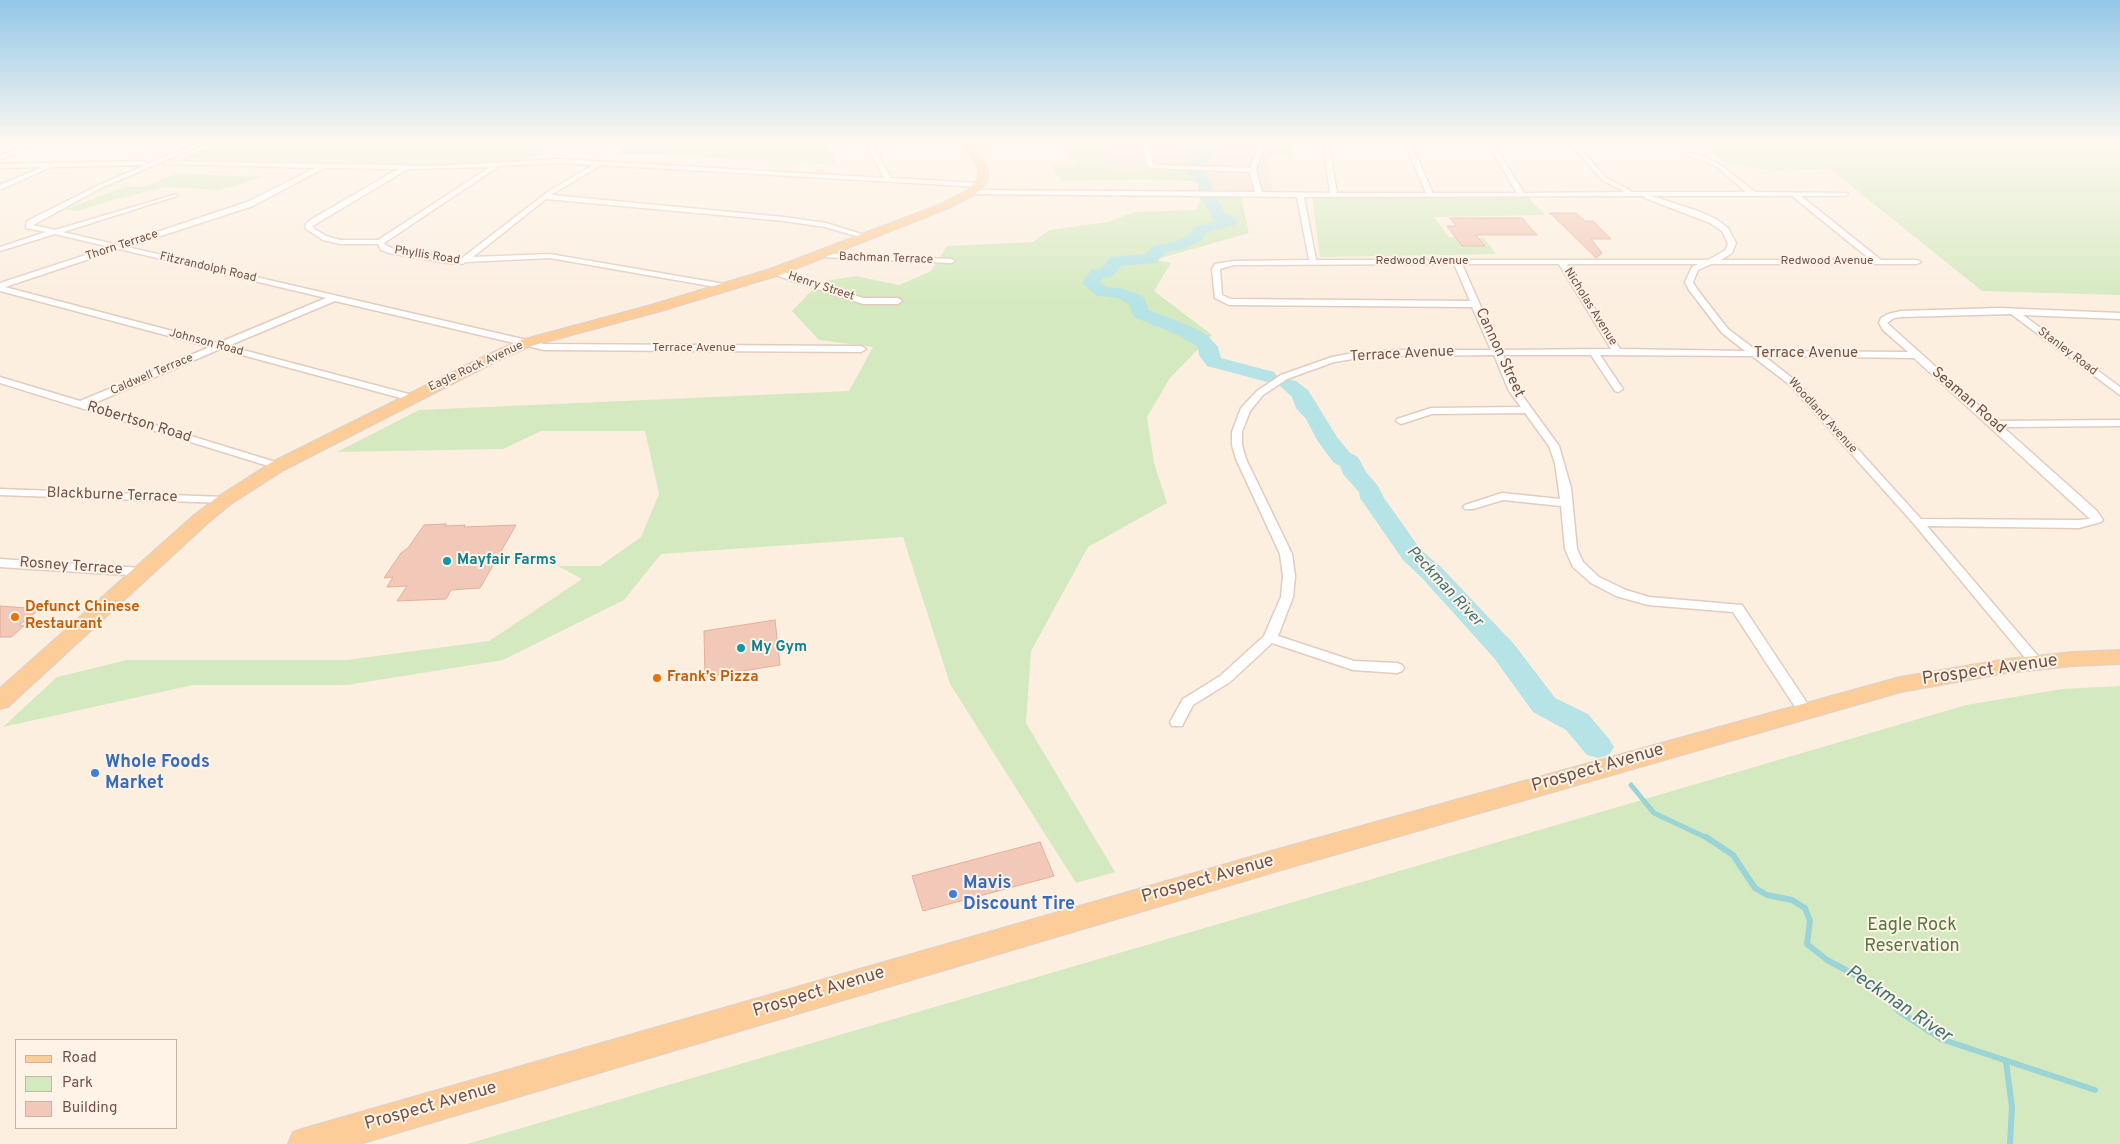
<!DOCTYPE html>
<html>
<head>
<meta charset="utf-8">
<style>
	body { margin:0 }
	#map { position:relative; width:2120px; height:1144px; overflow:hidden; background:#fcefe0; font-family:Overpass,sans-serif }
	canvas { display:block }
	.legend { position:absolute; left:15px; top:1039px; width:162px; height:90px; box-sizing:border-box; background:#fff3e7; border:1px solid #c7b3a7; margin:0; padding:6px 9px; list-style:none; font-size:15px; color:#735348 }
	.legend li { display:flex; align-items:center; gap:10px; height:25px }
	.legend b { width:25px; border:1px solid #c7b3a7 }
</style>
</head>
<body>
<div id="map">
<canvas width="2120" height="1144"></canvas>
<ul class="legend">
<li><b style="height:6px;background:#fccd98"></b>Road</li>
<li><b style="height:14px;background:#d4e9bf"></b>Park</li>
<li><b style="height:14px;background:#f2c9b8"></b>Building</li>
</ul>
</div>
<script>
const c = document.querySelector('canvas').getContext('2d');
c.lineJoin = 'round';
function paint(path, color) {
  c.fillStyle = color;
  c.fill(path, 'evenodd');
}
function toPath(rows) {
  const path = new Path2D();
  for (const r of rows) {
    path.moveTo(r[0], r[1]);
    for (let i = 2; i < r.length; i += 2) path.lineTo(r[i], r[i + 1]);
  }
  return path;
}
function stroke(path, color, width, dash) {
  c.strokeStyle = color;
  c.lineWidth = width;
  c.lineCap = dash ? 'butt' : 'round';
  c.setLineDash(dash || []);
  c.stroke(path);
}
function drawText(font, color, halo, rows, align = 'center') {
  c.font = font + ' Overpass,sans-serif';
  c.lineWidth = 4;
  c.setLineDash([]);
  c.textBaseline = 'middle';
  c.strokeStyle = halo;
  c.fillStyle = color;
  for (const [text, x, y, turn = 0] of rows) {
    c.save();
    c.translate(x, y);
    c.rotate((+turn || 0) * Math.PI / 180);
    c.textAlign = isNaN(turn) ? turn : align;
    if (halo) c.strokeText(text, 0, 0);
    c.fillText(text, 0, 0);
    c.restore();
  }
}
paint(toPath([
	[1097,144,1183,144,1187,148,1186,166,1208,166,1216,144,1270,144,1268,157,1273,192,1211,190,1208,172,1172,170,1121,172,1107,170,1105,145]
]), '#f4e0cf');
paint(toPath([
	[215,144,552,144,530,159,443,165,181,159],
	[629,144,828,144,837,165,654,154,618,155,623,145],
	[1058,144,1105,145,1107,170,1121,172,1172,170,1209,172,1209,182,1145,179,1061,181,1051,166,1076,163],
	[1183,144,1220,144,1209,161,1208,166,1186,166,1187,148],
	[1270,144,1291,144,1292,157,1268,157],
	[1714,144,2120,144,2120,295,1982,291,1830,169,1774,171,1724,162,1711,152],
	[174,174,263,176,236,186,215,190,165,187,113,200,78,211,64,210,124,187,145,187],
	[1202,195,1241,195,1249,233,1154,260,1171,263,1154,291,1212,335,1170,378,1147,417,1154,463,1167,503,1088,547,1031,651,1026,723,1115,872,1076,883,950,684,903,537,661,554,624,600,503,660,347,685,193,685,3,727,57,677,127,660,347,660,489,641,582,579,558,566,600,566,641,537,659,494,645,431,541,431,503,449,337,452,419,410,849,391,873,347,819,340,792,311,820,282,856,276,899,285,931,271,947,246,1033,242,1049,230,1108,222,1135,212,1196,210],
	[1528,197,1545,215,1434,217,1449,237,1484,238,1496,254,1320,257,1312,198],
	[2120,686,2120,1144,467,1144,1966,705,2062,689]
]), '#d4e9bf');
stroke(toPath([
	[1631,785,1654,813,1707,838]
]), '#9bd4d7', 5);
stroke(toPath([
	[1706,837,1733,855,1755,888,1767,895,1792,900,1805,908,1810,921,1807,944,1827,960,1870,983,1900,1012,1941,1039,2095,1090],
	[2006,1062,2012,1107,2010,1144]
]), '#9bd4d7', 6);
paint(toPath([
	[1206,144,1219,144,1201,172,1213,184,1210,194,1217,198,1224,212,1235,219,1238,222,1235,225,1206,233,1202,240,1184,249,1166,252,1156,263,1122,266,1111,277,1103,278,1100,282,1107,287,1121,288,1136,293,1144,298,1149,310,1192,327,1208,336,1218,347,1221,358,1274,372,1277,376,1274,380,1267,382,1207,366,1199,355,1198,348,1194,344,1178,335,1134,317,1129,304,1118,298,1097,296,1082,283,1091,270,1100,269,1111,257,1145,254,1155,245,1174,242,1190,234,1194,227,1217,221,1212,217,1205,203,1199,197,1201,194,1198,191,1199,185,1187,173,1191,164,1206,144],
	[1289,379,1296,381,1308,390,1337,437,1350,453,1358,457,1366,472,1378,486,1384,498,1421,550,1440,566,1514,644,1555,698,1588,714,1609,739,1614,747,1609,755,1598,758,1587,755,1566,730,1533,712,1494,658,1422,578,1403,560,1360,498,1359,492,1343,474,1340,466,1333,462,1317,440,1306,419,1296,408,1292,397,1279,385,1282,381,1289,379]
]), '#b5e3e6');
const building = toPath([
	[1550,213,1576,213,1585,221,1593,221,1611,239,1591,239,1602,253,1596,258,1550,213],
	[1450,218,1522,218,1537,235,1476,235,1485,246,1462,246,1447,226,1456,226,1450,218],
	[446,524,445,526,465,525,464,527,516,525,480,588,451,590,446,599,397,601,407,586,387,587,393,577,384,578,401,553,408,548,424,525,446,524],
	[0,606,40,609,19,625,24,626,11,637,0,637,0,606],
	[775,620,780,665,705,677,704,631,775,620],
	[1040,842,1054,876,923,911,912,876,1040,842]
]);
paint(building, '#f2c9b8');
stroke(building, '#e5ae98', 1);
const street = toPath([
	[26,144,35,144,0,160,0,156,26,144],
	[195,144,204,144,103,187,33,225,55,230,177,194,177,196,63,232,118,245,247,202,315,168,165,164,165,162,167,161,439,166,559,159,884,178,867,146,876,144,873,147,891,178,979,183,982,185,979,187,601,165,551,195,784,217,826,223,871,237,867,239,825,227,784,221,546,199,473,257,550,254,730,285,731,287,727,289,550,258,466,262,462,264,448,263,389,253,381,250,378,244,340,244,323,240,306,229,305,225,310,220,398,169,324,168,253,206,127,247,544,344,861,346,866,349,861,352,544,350,335,301,228,346,416,396,416,400,408,400,220,349,90,405,282,464,283,466,282,468,278,469,0,383,0,377,80,401,210,347,0,291,0,283,110,247,55,234,0,251,0,247,46,232,26,228,27,221,99,185,146,165,51,167,0,190,0,185,42,167,0,168,0,164,145,161,147,164,195,144],
	[559,163,593,165,549,191,462,258,448,259,394,249,387,246,384,243,499,166,559,163],
	[490,167,378,240,340,240,326,236,313,228,313,226,316,224,408,169,490,167],
	[119,249,326,298,218,343,5,287,119,249],
	[1140,144,1146,144,1151,153,1152,163,1155,165,1250,168,1259,146,1257,144,1265,144,1256,170,1262,192,1330,193,1323,144,1329,144,1337,193,1426,193,1405,144,1411,144,1433,193,1517,193,1488,144,1494,144,1524,193,1625,192,1602,180,1571,144,1577,144,1606,178,1630,190,1631,192,1746,192,1718,168,1703,160,1688,156,1688,154,1690,153,1707,158,1722,166,1755,192,1847,193,1848,194,1845,196,1801,196,1881,260,1917,260,1921,262,1917,264,1711,264,1698,270,1693,282,1697,289,1728,329,1757,351,1908,352,1883,330,1879,323,1881,318,1888,314,1901,311,1999,308,2120,313,2120,319,2023,315,2120,387,2120,395,2011,314,1901,317,1894,318,1887,323,1996,421,2120,420,2120,426,2003,427,2097,511,2103,520,2101,522,2079,528,1927,526,2043,662,2041,665,2036,666,2031,665,1914,524,1790,385,1752,356,1600,355,1623,389,1618,392,1615,391,1591,355,1503,355,1519,391,1559,446,1571,488,1577,549,1583,562,1599,577,1626,590,1649,597,1742,605,1813,712,1811,716,1806,717,1801,716,1733,612,1648,605,1616,596,1591,583,1573,567,1565,549,1561,506,1503,500,1473,509,1465,509,1463,507,1465,505,1502,493,1560,499,1555,463,1549,446,1525,413,1432,414,1401,424,1396,421,1397,419,1431,408,1521,407,1509,391,1494,355,1400,356,1353,359,1334,362,1287,379,1263,395,1250,411,1242,432,1242,445,1246,459,1292,554,1295,576,1293,597,1278,636,1354,661,1397,663,1402,665,1404,668,1402,671,1397,673,1353,670,1272,643,1230,682,1193,705,1182,726,1172,726,1170,722,1183,699,1220,676,1264,636,1281,597,1283,576,1280,554,1236,459,1232,445,1232,432,1241,408,1257,391,1281,375,1332,357,1353,353,1400,350,1491,350,1472,307,1229,305,1215,298,1212,269,1215,264,1234,261,1309,260,1297,197,972,194,969,192,972,190,1255,192,1250,172,1151,168,1146,164,1145,153,1140,144],
	[1644,196,1645,198,1710,223,1722,231,1728,243,1726,250,1708,260,1316,260,1304,197,1644,196],
	[1652,196,1792,196,1871,260,1721,260,1732,253,1736,243,1728,228,1716,219,1698,211,1652,196],
	[1454,264,1470,301,1231,299,1222,295,1220,269,1234,265,1454,264],
	[1462,264,1559,264,1611,349,1500,350,1462,264],
	[1567,264,1698,264,1692,267,1685,282,1689,290,1722,333,1745,351,1620,349,1567,264],
	[1764,356,1914,358,2090,519,2079,520,1921,519,1796,381,1764,356],
	[818,253,951,259,955,261,951,263,821,257,818,257,818,253],
	[772,270,778,270,863,298,898,298,902,301,898,304,863,304,772,274,772,270],
	[0,489,225,497,231,500,225,503,0,495,0,489],
	[0,559,142,568,148,572,142,576,0,567,0,559]
]);
const primary = toPath([
	[962,144,972,144,988,168,988,180,976,194,949,208,780,275,661,311,531,346,499,360,284,470,231,504,208,523,8,707,0,709,0,688,194,515,219,496,272,462,489,354,521,340,651,305,770,269,941,204,968,190,978,179,978,168,962,144],
	[2120,650,2120,664,2073,666,2007,673,1901,692,1278,871,360,1144,288,1144,293,1132,305,1128,1278,849,1900,677,2007,659,2073,652,2120,650]
]);
stroke(street, '#e2ccbf', 3);
stroke(primary, '#dbd2cf', 2);
paint(street, '#fff');
paint(primary, '#fccd98');
const sky = c.createLinearGradient(0, 0, 0, 304);
sky.addColorStop(0, '#93c7e7');
sky.addColorStop(0.47, '#fef8f1');
sky.addColorStop(1, '#fef8f100');
c.fillStyle = sky;
c.fillRect(0, 0, 2120, 304);
for (const [x, y, r, color] of [
	[447,561,5,"#0f9aa8"],
	[15,617,5,"#e8710a"],
	[741,648,5,"#0f9aa8"],
	[657,678,5,"#e8710a"],
	[95,773,5,"#3f7fe0"],
	[953,894,5,"#3f7fe0"]
]) {
  const dot = new Path2D();
  dot.arc(x, y, r, 0, 2 * Math.PI);
  c.fillStyle = color;
  c.fill(dot);
  stroke(dot, '#fff3e7', 2);
}
drawText('12px', '#735348', '#fff3e7', [
	["Thorn Terrace",122,246,-18],
	["Phyllis Road",427,256,9],
	["Bachman Terrace",886,259,2],
	["Redwood Avenue",1422,262],
	["Redwood Avenue",1827,262],
	["Fitzrandolph Road",208,268,13],
	["Henry Street",821,287,18],
	["Nicholas Avenue",1590,307,58],
	["Johnson Road",206,343,15],
	["Terrace Avenue",694,349],
	["Stanley Road",2067,352,37],
	["Eagle Rock Avenue",476,367,-25],
	["Caldwell Terrace",152,375,-23],
	["Woodland Avenue",1822,416,48]
]);
drawText('15px', '#735348', '#fff3e7', [
	["Cannon Street",1499,353,65],
	["Terrace Avenue",1806,354],
	["Terrace Avenue",1402,355,-3],
	["Seaman Road",1968,401,41],
	["Robertson Road",139,423,17],
	["Blackburne Terrace",112,496,2],
	["Rosney Terrace",71,567,4]
]);
drawText('bold 15px', '#0d838f', '#fff3e7', [
	["Mayfair Farms",457,561],
	["My Gym",751,648]
], 'left');
drawText('bold 15px', '#c56008', '#fff3e7', [
	["Defunct Chinese",25,608],
	["Restaurant",25,625],
	["Frank’s Pizza",667,678]
], 'left');
drawText('italic 16px', '#3c7579', '#fff3e7', [
	["Peckman River",1444,587,47]
]);
drawText('18px', '#735348', '#fff3e7', [
	["Prospect Avenue",1990,671,-8],
	["Prospect Avenue",1598,769,-16],
	["Prospect Avenue",1208,880,-16],
	["Prospect Avenue",819,993,-17],
	["Prospect Avenue",431,1107,-16]
]);
drawText('bold 18px', '#366cbe', '#fff3e7', [
	["Whole Foods",105,763],
	["Market",105,784],
	["Mavis",963,884],
	["Discount Tire",963,905]
], 'left');
drawText('18px', '#567940', '#fff3e7', [
	["Eagle Rock",1912,926],
	["Reservation",1912,947]
]);
drawText('italic 19px', '#3c7579', '#fff3e7', [
	["Peckman River",1898,1005,34]
]);
</script>
</body>
</html>
